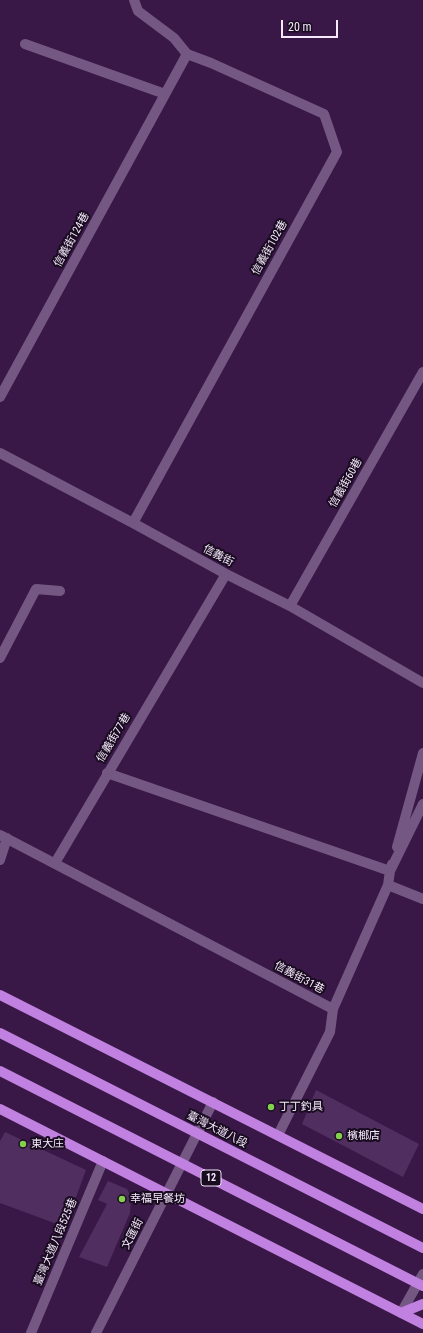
<!DOCTYPE html>
<html>
<head>
<meta charset="utf-8">
<style>
	body { margin:0 }
	#map { position:relative; width:423px; height:1333px; overflow:hidden; background:#391847; font-family:"Roboto Condensed",sans-serif }
	canvas { display:block }
	.scale { position:absolute; left:281px; top:20px; width:57px; height:18px; box-sizing:border-box; border:2px solid #f5e9fb; border-top:0; padding-left:5px; font-size:12px; line-height:14px; white-space:nowrap; color:#f5e9fb; -webkit-text-stroke:3px #190b20; paint-order:stroke }
</style>
</head>
<body>
<div id="map">
<canvas width="423" height="1333"></canvas>
<div class="scale">20 m</div>
</div>
<script>
const c = document.querySelector('canvas').getContext('2d');
c.lineJoin = 'round';
function paint(path, color) {
  c.fillStyle = color;
  c.fill(path, 'evenodd');
}
function toPath(rows) {
  const path = new Path2D();
  for (const r of rows) {
    path.moveTo(r[0], r[1]);
    for (let i = 2; i < r.length; i += 2) path.lineTo(r[i], r[i + 1]);
  }
  return path;
}
function stroke(path, color, width, dash) {
  c.strokeStyle = color;
  c.lineWidth = width;
  c.lineCap = dash ? 'butt' : 'round';
  c.setLineDash(dash || []);
  c.stroke(path);
}
function drawText(font, color, halo, rows, align = 'center') {
  c.font = font + ' "Roboto Condensed","Noto Sans TC",sans-serif';
  c.lineWidth = 4;
  c.setLineDash([]);
  c.textBaseline = 'middle';
  c.strokeStyle = halo;
  c.fillStyle = color;
  for (const [text, x, y, turn = 0] of rows) {
    c.save();
    c.translate(x, y);
    c.rotate((+turn || 0) * Math.PI / 180);
    c.textAlign = isNaN(turn) ? turn : align;
    if (halo) c.strokeText(text, 0, 0);
    c.fillText(text, 0, 0);
    c.restore();
  }
}
paint(toPath([
	[316,1090,419,1144,403,1177,302,1124],
	[5,1132,86,1170,65,1227,0,1203,0,1141],
	[108,1181,127,1189,131,1197,130,1213,107,1267,79,1257,107,1204,98,1200]
]), '#502e5f');
stroke(toPath([
	[134,0,138,11,174,38,187,54],
	[25,44,165,94],
	[0,397,187,54],
	[0,453,133,523,226,574,290,606,423,683],
	[133,523,337,152,324,114,211,63,187,54],
	[290,606,423,372],
	[0,658,36,589,60,591],
	[107,773,390,871,392,864],
	[0,835,333,1009,388,885,390,871,423,804],
	[397,847,423,753],
	[0,860,7,838],
	[55,863,226,574],
	[388,885,423,899],
	[278,1135,330,1032,333,1009],
	[401,1313,423,1274],
	[31,1333,103,1161],
	[96,1333,213,1102]
]), '#755784', 10);
stroke(toPath([
	[0,995,423,1209],
	[0,1033,423,1248],
	[0,1071,423,1286],
	[0,1109,423,1324],
	[401,1313,423,1304]
]), '#c181e0', 10);
for (const [x, y, r, color] of [
	[271,1107,4,"#84cf4d"],
	[339,1136,4,"#84cf4d"],
	[23,1144,4,"#84cf4d"],
	[122,1199,4,"#84cf4d"]
]) {
  const dot = new Path2D();
  dot.arc(x, y, r, 0, 2 * Math.PI);
  c.fillStyle = color;
  c.fill(dot);
  stroke(dot, '#190b20', 1.5);
}
for (const [x, y, w] of [
	[211,1178,20]
]) {
  const box = new Path2D();
  box.roundRect(x - w / 2, y - 8, w, 16, 3);
  c.fillStyle = '#190b20';
  c.fill(box);
  stroke(box, '#f5e9fb', 1);
}
drawText('bold 10px', '#f5e9fb', null, [
	["12",211,1178]
]);
drawText('11px', '#f5e9fb', '#190b20', [
	["信義街124巷",72,240,-61],
	["信義街102巷",270,248,-61],
	["信義街60巷",346,483,-60],
	["信義街",218,556,28],
	["信義街77巷",114,738,-59],
	["信義街31巷",299,978,28],
	["臺灣大道八段",217,1130,27],
	["文匯街",133,1234,-63],
	["臺灣大道八段525巷",56,1242,-67]
]);
drawText('11px', '#f5e9fb', '#190b20', [
	["丁丁釣具",279,1107],
	["檳榔店",347,1136],
	["東大庄",31,1144],
	["幸福早餐坊",130,1199]
], 'left');
</script>
</body>
</html>
